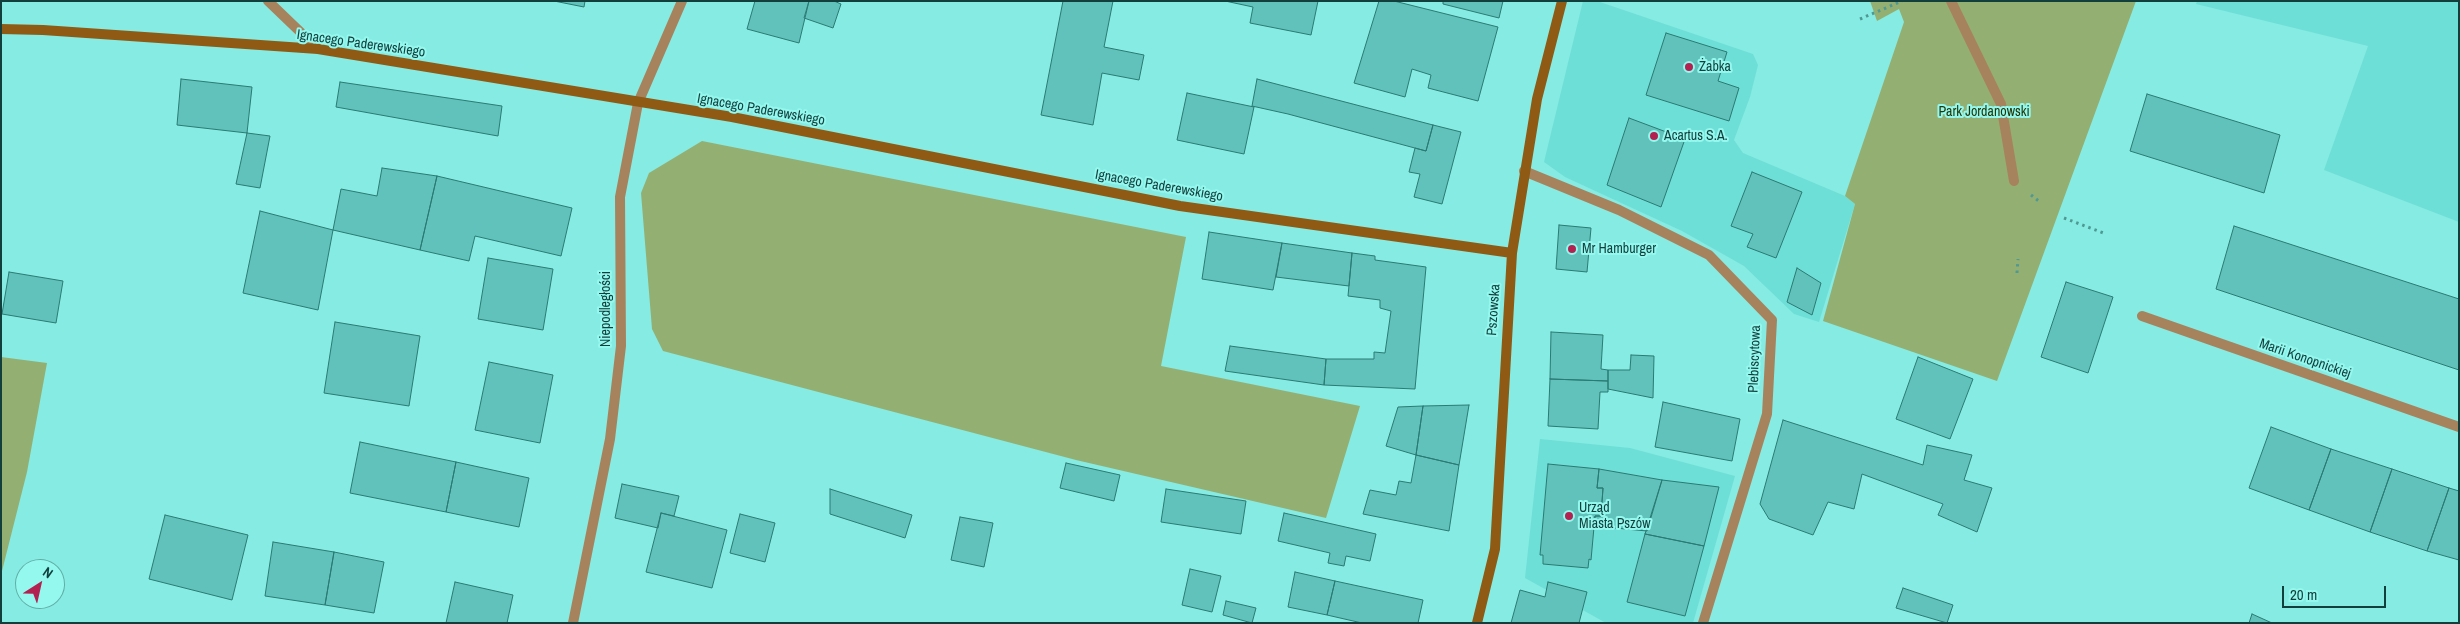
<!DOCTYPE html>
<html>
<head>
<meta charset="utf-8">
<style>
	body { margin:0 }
	#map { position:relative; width:2460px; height:624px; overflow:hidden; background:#86ebe2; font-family:"Archivo Narrow",sans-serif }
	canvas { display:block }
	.frame { position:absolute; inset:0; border:2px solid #123e3b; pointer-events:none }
	.north { position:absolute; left:15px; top:559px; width:50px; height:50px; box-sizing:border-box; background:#94f8ef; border:1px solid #60aea7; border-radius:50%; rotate:35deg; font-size:14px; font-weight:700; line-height:20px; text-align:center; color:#123e3b }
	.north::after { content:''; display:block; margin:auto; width:18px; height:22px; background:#b22150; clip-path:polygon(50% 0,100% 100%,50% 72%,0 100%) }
	.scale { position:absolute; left:2282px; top:586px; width:104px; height:22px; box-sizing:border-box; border:2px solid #123e3b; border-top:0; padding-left:6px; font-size:15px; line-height:18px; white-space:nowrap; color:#123e3b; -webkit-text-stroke:4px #94f8ef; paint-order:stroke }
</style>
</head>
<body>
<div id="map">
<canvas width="2460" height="624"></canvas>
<div class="frame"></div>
<div class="north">N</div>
<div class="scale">20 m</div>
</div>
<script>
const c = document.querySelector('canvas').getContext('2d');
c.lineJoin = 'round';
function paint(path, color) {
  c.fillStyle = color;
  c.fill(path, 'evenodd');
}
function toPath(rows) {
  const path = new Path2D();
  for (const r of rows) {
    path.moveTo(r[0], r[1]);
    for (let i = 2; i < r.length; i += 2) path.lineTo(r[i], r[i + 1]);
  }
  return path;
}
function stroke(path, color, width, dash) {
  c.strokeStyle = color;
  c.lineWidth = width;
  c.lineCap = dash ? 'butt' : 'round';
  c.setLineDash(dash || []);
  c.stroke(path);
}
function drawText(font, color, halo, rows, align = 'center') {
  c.font = font + ' "Archivo Narrow",sans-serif';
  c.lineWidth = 4;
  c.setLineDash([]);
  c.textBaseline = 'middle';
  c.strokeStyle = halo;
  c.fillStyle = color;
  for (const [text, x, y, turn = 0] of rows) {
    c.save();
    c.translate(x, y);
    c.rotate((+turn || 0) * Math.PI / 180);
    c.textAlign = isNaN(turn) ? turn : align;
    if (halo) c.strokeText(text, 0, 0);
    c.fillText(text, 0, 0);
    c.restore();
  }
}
paint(toPath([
	[1583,1,1597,1,1753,54,1758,65,1750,97,1734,140,1743,153,1845,196,1855,204,1819,322,1794,314,1744,266,1682,231,1565,177,1544,162],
	[2197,1,2459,1,2459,222,2324,170,2368,46,2196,4],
	[1540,439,1630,448,1735,476,1693,623,1606,623,1525,578]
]), '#6edfd6');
paint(toPath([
	[1870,1,2136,1,1997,381,1823,321,1855,204,1845,196,1904,22,1899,9,1877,21],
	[702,141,1186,237,1161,366,1360,406,1326,518,1076,460,663,351,652,329,641,193,649,173],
	[1,357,47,363,27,472,1,575]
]), '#94af72');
const building = toPath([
	[554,1,585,1,584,7,554,1],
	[755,1,809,1,799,43,747,29,755,1],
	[809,1,834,1,841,4,833,28,804,18,809,1],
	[1063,1,1113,1,1104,47,1144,55,1139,80,1102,73,1093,125,1041,115,1063,1],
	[1225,1,1318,1,1311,35,1250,23,1253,7,1225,1],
	[1379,1,1394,1,1498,27,1478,101,1428,88,1431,75,1412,69,1405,97,1354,83,1379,1],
	[1443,1,1503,1,1499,18,1443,4,1443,1],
	[1666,33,1727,52,1718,81,1739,88,1729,121,1646,95,1666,33],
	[181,79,252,87,247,133,177,125,181,79],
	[1257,79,1433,125,1426,151,1288,114,1252,106,1257,79],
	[340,82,502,106,498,136,336,107,340,82],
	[1187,93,1254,107,1244,154,1177,140,1187,93],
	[2147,94,2280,135,2264,193,2130,151,2147,94],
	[1629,118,1685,139,1661,207,1607,185,1629,118],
	[1433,125,1461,132,1442,204,1414,197,1420,174,1409,172,1415,148,1426,151,1433,125],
	[247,133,270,136,260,188,236,184,247,133],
	[382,168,437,176,420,250,333,230,341,189,377,196,382,168],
	[1752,172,1802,192,1776,258,1747,247,1753,234,1731,226,1752,172],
	[437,176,572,208,561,256,475,236,469,261,420,250,437,176],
	[260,211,333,230,318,310,243,293,260,211],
	[1559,225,1591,228,1587,272,1556,269,1559,225],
	[2234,226,2459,299,2459,370,2216,289,2234,226],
	[1209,232,1282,243,1273,290,1202,279,1209,232],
	[1282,243,1352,253,1349,286,1276,277,1282,243],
	[1352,253,1375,256,1375,260,1426,267,1415,389,1324,385,1326,359,1374,359,1374,352,1385,353,1391,311,1380,308,1380,300,1348,296,1352,253],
	[488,258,553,269,543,330,478,319,488,258],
	[1797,268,1821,283,1812,315,1787,302,1797,268],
	[9,272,63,281,56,323,2,314,9,272],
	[2066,282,2113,297,2088,373,2041,357,2066,282],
	[335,322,420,336,409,406,324,393,335,322],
	[1551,332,1603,335,1601,369,1608,370,1608,381,1550,379,1551,332],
	[1230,346,1326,359,1324,385,1225,371,1230,346],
	[1631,355,1654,356,1653,398,1608,389,1608,370,1630,370,1631,355],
	[1918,357,1973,379,1950,439,1896,419,1918,357],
	[489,362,553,375,540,443,475,430,489,362],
	[1550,379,1608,381,1608,392,1600,392,1598,429,1548,426,1550,379],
	[1663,402,1740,419,1732,461,1655,447,1663,402],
	[1469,405,1459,465,1416,455,1423,406,1469,405],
	[1423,406,1416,455,1386,446,1398,407,1423,406],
	[1783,420,1923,465,1927,445,1972,455,1964,480,1992,488,1977,532,1938,515,1943,504,1862,474,1854,509,1828,502,1813,535,1769,519,1760,504,1783,420],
	[2271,427,2331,449,2309,510,2249,488,2271,427],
	[360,442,456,462,446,512,350,493,360,442],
	[2331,449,2392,469,2370,532,2309,510,2331,449],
	[1416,455,1459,465,1449,531,1363,514,1370,490,1396,495,1399,481,1411,483,1416,455],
	[456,462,529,478,519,527,446,512,456,462],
	[1066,463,1120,475,1114,501,1060,488,1066,463],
	[1548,464,1599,469,1597,488,1603,488,1601,516,1595,516,1591,560,1589,559,1588,568,1543,564,1543,555,1540,555,1548,464],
	[1599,469,1662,480,1647,531,1594,526,1595,516,1601,516,1603,488,1597,488,1599,469],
	[2392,469,2449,488,2427,551,2370,532,2392,469],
	[1662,480,1719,487,1704,546,1645,534,1662,480],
	[622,484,679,496,674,516,661,513,658,528,615,518,622,484],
	[2449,488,2459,491,2459,560,2427,551,2449,488],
	[830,489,912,515,905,538,830,514,830,489],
	[1166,489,1246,501,1241,534,1161,522,1166,489],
	[661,513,727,530,712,588,646,572,661,513],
	[1284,513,1376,534,1370,561,1346,556,1344,566,1328,563,1330,553,1278,541,1284,513],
	[740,514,775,523,765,562,730,553,740,514],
	[165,515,248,535,232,600,149,579,165,515],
	[960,517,993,523,984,567,951,560,960,517],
	[1645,534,1704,546,1685,616,1627,602,1645,534],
	[273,542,334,552,325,605,265,596,273,542],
	[334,552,384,562,374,613,325,605,334,552],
	[1190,569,1221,576,1212,612,1182,605,1190,569],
	[1295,572,1335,581,1327,615,1288,607,1295,572],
	[1335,581,1423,600,1418,623,1362,623,1327,615,1335,581],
	[455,582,513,595,507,623,446,623,455,582],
	[1548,582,1587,592,1579,623,1511,623,1520,590,1545,597,1548,582],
	[1903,588,1953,605,1947,623,1896,608,1903,588],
	[1226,601,1256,608,1252,623,1223,615,1226,601],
	[2252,614,2272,623,2249,623,2252,614]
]);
paint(building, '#60c2ba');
stroke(building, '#2b7a74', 1);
stroke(toPath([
	[1860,19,1902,1],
	[2031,195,2040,202],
	[2064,218,2106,234],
	[2017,273,2018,259]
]), '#4f9993', 3, [2.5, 4]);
stroke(toPath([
	[268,1,318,49],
	[1951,1,2001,104,2014,181],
	[1524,171,1619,210,1709,255,1772,320,1767,414,1703,623],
	[2142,316,2459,427],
	[573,623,610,439,621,346,620,197,638,103,682,1]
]), '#a7835d', 10);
stroke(toPath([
	[1,29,43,30,318,49,732,117,1180,206,1512,253],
	[1477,623,1495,549,1512,253,1537,99,1562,1]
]), '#8e5a14', 10);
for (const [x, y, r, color] of [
	[1689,67,5,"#b22150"],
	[1654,136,5,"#b22150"],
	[1572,249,5,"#b22150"],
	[1569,516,5,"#b22150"]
]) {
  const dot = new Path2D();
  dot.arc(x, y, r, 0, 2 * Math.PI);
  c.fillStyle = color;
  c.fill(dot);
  stroke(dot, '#94f8ef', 2);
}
drawText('14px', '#123e3b', '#94f8ef', [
	["Ignacego Paderewskiego",361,44,8],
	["Ignacego Paderewskiego",761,110,10],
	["Ignacego Paderewskiego",1159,186,10],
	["Niepodległości",606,309,-90],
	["Pszowska",1494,310,-86],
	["Plebiscytowa",1755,359,-88],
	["Marii Konopnickiej",2305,359,19]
]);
drawText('14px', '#123e3b', '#94f8ef', [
	["Żabka",1699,67],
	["Acartus S.A.",1664,136],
	["Mr Hamburger",1582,249],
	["Urząd",1579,508],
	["Miasta Pszów",1579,524]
], 'left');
drawText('14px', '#243605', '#94f8ef', [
	["Park Jordanowski",1984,112]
]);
</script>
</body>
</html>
